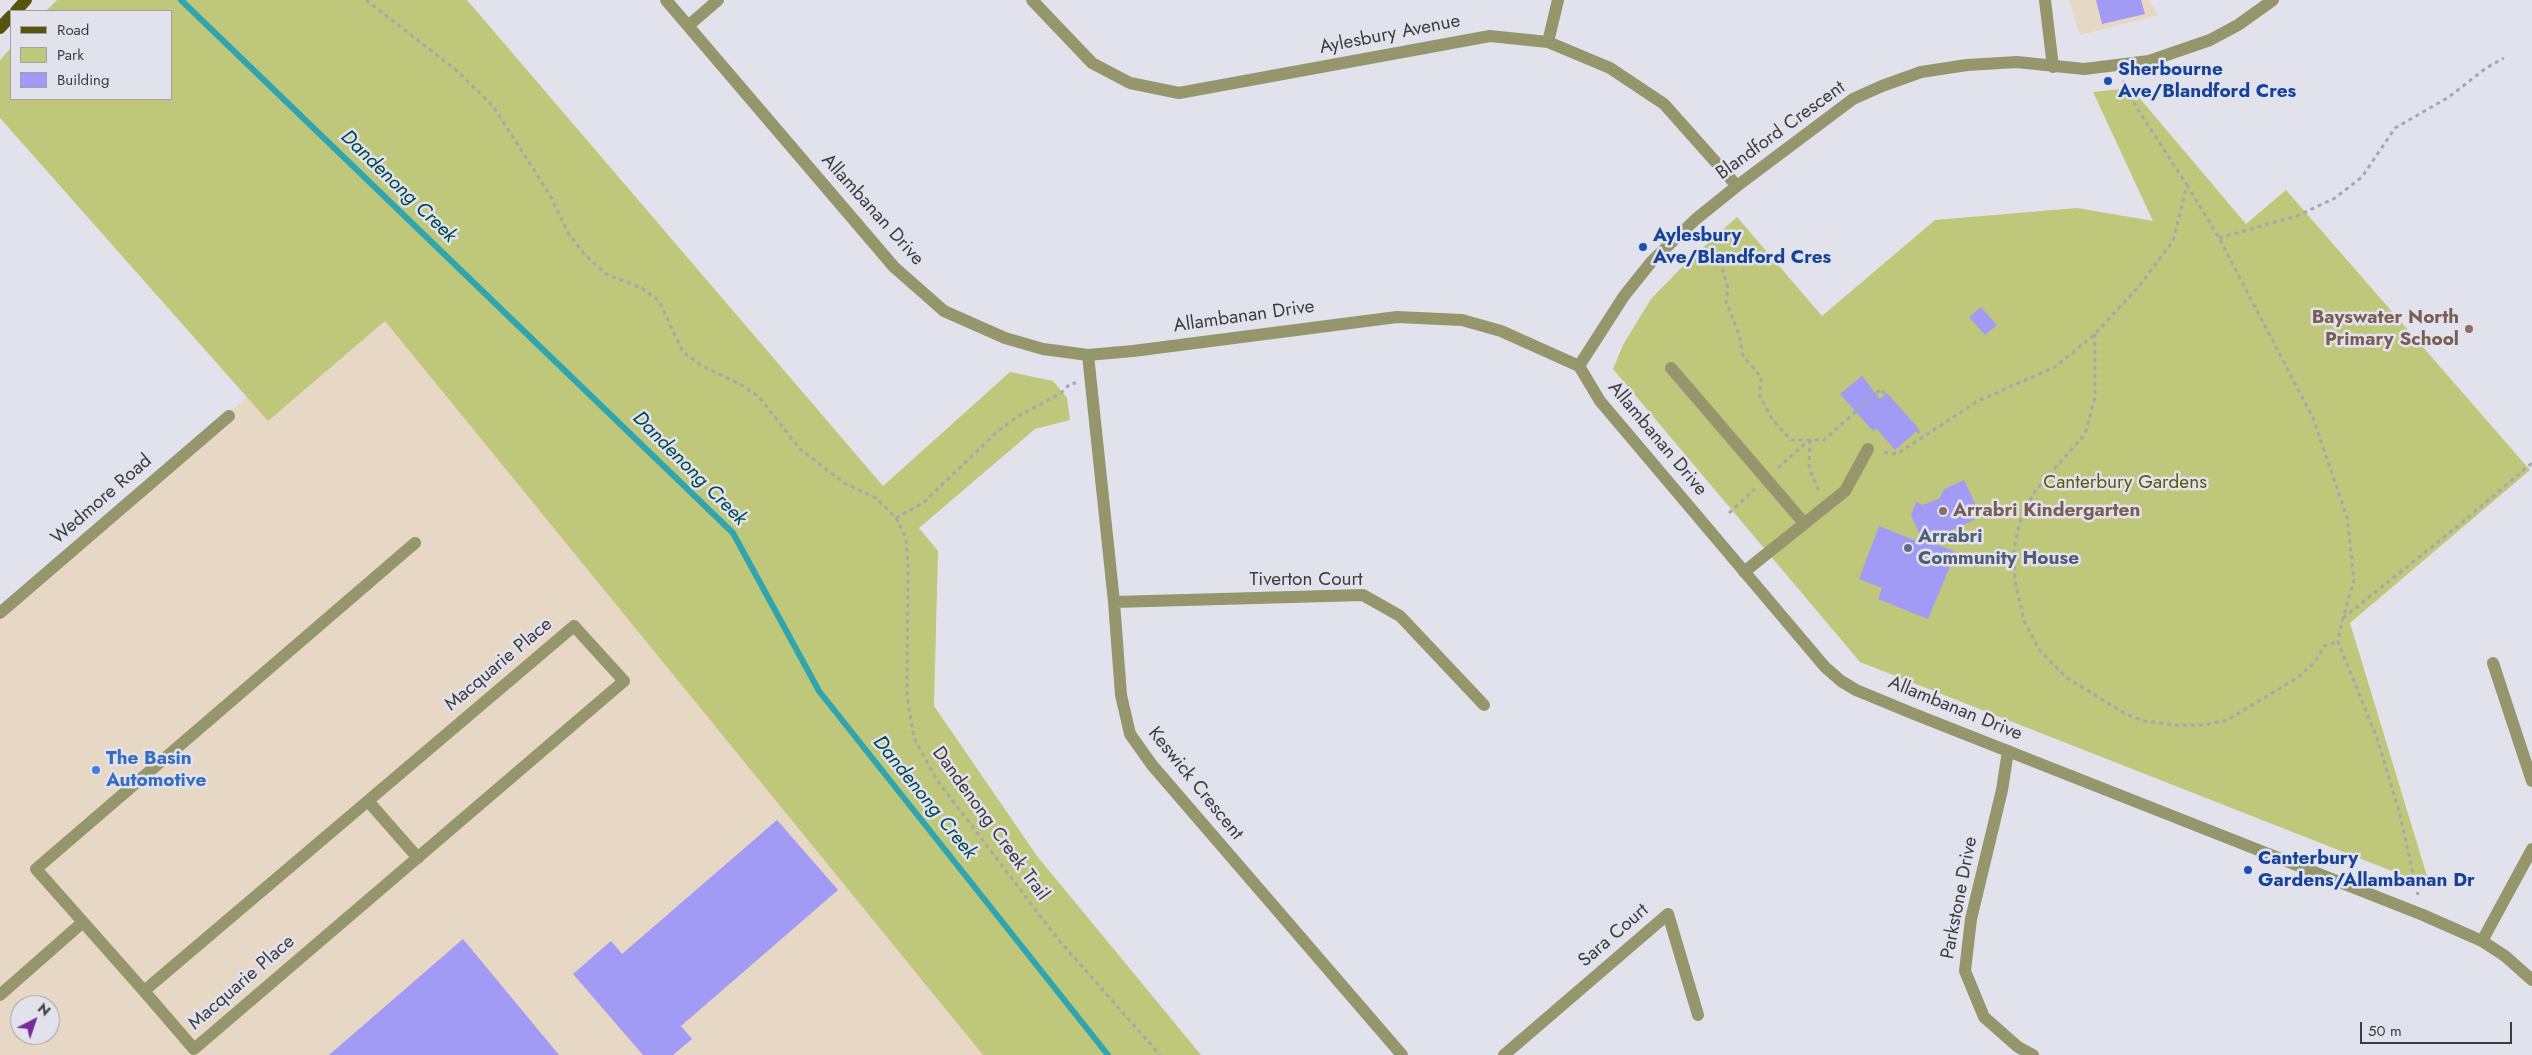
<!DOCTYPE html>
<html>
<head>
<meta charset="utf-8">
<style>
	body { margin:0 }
	#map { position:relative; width:2532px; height:1055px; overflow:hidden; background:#e2e2ec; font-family:Jost,sans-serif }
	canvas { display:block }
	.legend { position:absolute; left:10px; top:10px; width:162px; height:90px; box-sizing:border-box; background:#e2e2ec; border:1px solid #a0a0a7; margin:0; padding:6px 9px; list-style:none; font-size:15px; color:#3d3d40 }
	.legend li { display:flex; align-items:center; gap:10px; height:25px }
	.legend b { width:25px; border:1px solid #a0a0a7 }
	.north { position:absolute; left:10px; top:995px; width:50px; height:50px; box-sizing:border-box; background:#e2e2ec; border:1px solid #a0a0a7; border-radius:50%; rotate:41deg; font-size:14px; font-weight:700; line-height:20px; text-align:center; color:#3d3d40 }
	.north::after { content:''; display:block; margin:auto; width:18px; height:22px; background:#782a9b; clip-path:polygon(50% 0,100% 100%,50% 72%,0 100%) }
	.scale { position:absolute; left:2360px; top:1022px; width:152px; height:22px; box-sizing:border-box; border:2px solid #3d3d40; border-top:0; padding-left:6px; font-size:15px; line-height:18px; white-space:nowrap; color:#3d3d40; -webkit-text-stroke:4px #e2e2ec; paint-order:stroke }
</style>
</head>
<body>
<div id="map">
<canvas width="2532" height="1055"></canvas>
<ul class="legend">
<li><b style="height:6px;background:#56540d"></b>Road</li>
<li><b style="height:14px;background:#bfc77a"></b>Park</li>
<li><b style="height:14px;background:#a29bf5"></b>Building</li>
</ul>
<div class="north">N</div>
<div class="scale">50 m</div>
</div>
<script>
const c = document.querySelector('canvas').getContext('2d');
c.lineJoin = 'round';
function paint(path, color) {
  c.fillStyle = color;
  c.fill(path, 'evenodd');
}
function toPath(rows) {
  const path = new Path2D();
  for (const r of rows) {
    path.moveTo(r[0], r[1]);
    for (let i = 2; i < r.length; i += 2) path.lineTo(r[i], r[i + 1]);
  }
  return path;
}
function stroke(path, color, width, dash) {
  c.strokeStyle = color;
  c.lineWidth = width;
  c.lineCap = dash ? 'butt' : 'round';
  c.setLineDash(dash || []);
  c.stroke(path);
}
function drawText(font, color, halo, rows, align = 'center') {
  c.font = font + ' Jost,sans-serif';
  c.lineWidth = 5;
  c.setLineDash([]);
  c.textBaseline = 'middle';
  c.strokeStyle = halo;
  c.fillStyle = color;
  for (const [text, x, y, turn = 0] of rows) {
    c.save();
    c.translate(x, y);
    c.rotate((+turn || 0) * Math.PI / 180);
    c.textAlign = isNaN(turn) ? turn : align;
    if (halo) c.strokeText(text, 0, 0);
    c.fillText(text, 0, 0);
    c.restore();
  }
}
paint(toPath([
	[2069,0,2149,0,2158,15,2080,35],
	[385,321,983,1055,0,1055,0,612,247,397,268,421],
	[20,1005,50,1005,50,1035,20,1035]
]), '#e7d7c5');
paint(toPath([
	[57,0,467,0,883,486,1010,372,1053,381,1067,398,1070,420,1035,429,919,528,938,551,934,706,1037,856,1201,1055,983,1055,385,321,268,421,0,118,0,60,11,48,11,99,171,99,171,11,46,11],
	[2131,88,2246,224,2286,190,2530,470,2350,623,2430,886,1860,662,1613,369,1623,345,1651,299,1686,263,1737,217,1822,316,1935,220,2077,208,2153,221,2093,92]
]), '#bfc77a');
stroke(toPath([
	[181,0,733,533,819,691,1108,1055]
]), '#30a5b0', 6);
paint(toPath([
	[2096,0,2141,0,2145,14,2102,24],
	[1981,307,1997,325,1985,335,1969,317],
	[1862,376,1880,399,1887,393,1919,429,1895,450,1876,428,1873,431,1840,394],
	[1964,480,1978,510,1971,513,1974,520,1928,541,1956,552,1928,619,1878,599,1882,588,1859,579,1879,526,1924,544,1911,515,1916,502,1923,505,1940,498,1944,489],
	[777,820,838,890,681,1026,692,1039,673,1055,643,1055,573,974,611,941,622,954],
	[463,939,559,1055,329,1055]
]), '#a29bf5');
stroke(toPath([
	[366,0,456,70,493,106,550,195,568,233,585,255,606,274,642,288,659,301,683,352,702,366,740,384,759,397,800,449,844,483,876,498,896,518,906,538,908,566,907,697,914,738,937,780,1057,938,1160,1055],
	[2187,185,2219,238,2313,418,2347,517,2354,580,2340,629,2338,642,2377,738,2399,811,2418,895],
	[2219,238,2297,216,2335,198,2362,177,2395,128,2449,97,2486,68,2504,58],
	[1708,240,1721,264,1728,288,1726,302,1739,334,1743,356,1761,377,1760,396,1772,419,1791,440,1824,440,1881,389,1885,394],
	[2095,334,2095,397,2085,434,2035,491,2020,522,2014,549,2015,581,2024,621,2040,651,2067,678,2124,713,2143,721,2175,725,2204,725,2227,720,2297,678,2315,662,2324,646,2338,642],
	[1917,430,1923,438],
	[1810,440,1809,467,1819,492],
	[1884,452,1897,454,1978,401,2055,367,2095,334,2140,285,2173,241,2187,185,2137,108,2123,80],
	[1778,468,1809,440],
	[1729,513,1755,489],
	[896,518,923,503,999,430,1017,417,1061,393,1070,384,1076,383],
	[2343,618,2453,530,2532,463]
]), '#a7a7af', 3, [4, 4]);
stroke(toPath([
	[666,0,894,267,944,311,1005,338,1043,349,1088,355,1133,351,1397,317,1462,320,1501,331,1579,366,1600,401,1825,667,1841,681,1856,690,1914,714,2423,915,2482,941,2505,956,2532,980],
	[1032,0,1092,63,1130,83,1179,93,1490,36,1548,42,1610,68,1664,104,1737,186],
	[2045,0,2053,67],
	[688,26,718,0],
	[1548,42,1558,0],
	[1088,355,1114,602,1121,695,1130,734,1152,765,1402,1055],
	[1579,366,1624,296,1652,261,1696,219,1737,186,1853,99,1882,86,1921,72,1967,65,2017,62,2084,69,2149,61,2210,40,2238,25,2273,0],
	[1671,368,1804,523],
	[1744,572,1845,491,1868,449],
	[1114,602,1363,595,1400,616,1484,705],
	[0,613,229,416],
	[2493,663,2532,781],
	[2008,751,2002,790,1971,919,1965,971,1984,1017,2018,1047,2033,1055],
	[368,801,418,858],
	[83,922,36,869,415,543],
	[2482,941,2532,849],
	[0,995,83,922,144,991,194,1049,624,681,574,626,144,991],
	[1504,1055,1668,914,1698,1015]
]), '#96966c', 12);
stroke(toPath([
	[16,11,26,0],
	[0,28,11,16]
]), '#56540d', 12);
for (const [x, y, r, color] of [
	[2108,81,5,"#1a4fb4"],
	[1643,247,5,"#1a4fb4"],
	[2469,329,5,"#8d6e63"],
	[1943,511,5,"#8d6e63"],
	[1908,548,5,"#5c6f8a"],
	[96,770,5,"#3f7fe0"],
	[2248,870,5,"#1a4fb4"]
]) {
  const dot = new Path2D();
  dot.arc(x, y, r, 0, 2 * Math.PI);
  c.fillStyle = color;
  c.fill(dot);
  stroke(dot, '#e2e2ec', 2);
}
drawText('19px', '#3d3d40', '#e2e2ec', [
	["Aylesbury Avenue",1390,35,-11],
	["Blandford Crescent",1781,131,-36],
	["Allambanan Drive",872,210,48],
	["Allambanan Drive",1244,317,-8],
	["Allambanan Drive",1657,439,50],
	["Wedmore Road",102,500,-41],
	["Tiverton Court",1306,580],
	["Macquarie Place",499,665,-40],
	["Allambanan Drive",1955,709,22],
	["Keswick Crescent",1195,784,51],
	["Dandenong Creek Trail",990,824,54],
	["Parkstone Drive",1960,898,-79],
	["Sara Court",1614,936,-41],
	["Macquarie Place",242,983,-41]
]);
drawText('bold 19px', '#164399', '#e2e2ec', [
	["Sherbourne",2118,70],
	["Ave/Blandford Cres",2118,92],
	["Aylesbury",1653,236],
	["Ave/Blandford Cres",1653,258],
	["Canterbury",2258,859],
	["Gardens/Allambanan Dr",2258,881]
], 'left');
drawText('bold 19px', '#785e54', '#e2e2ec', [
	["Bayswater North",2459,318],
	["Primary School",2459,340],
	["Arrabri Kindergarten",1953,511,"left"]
], 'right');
drawText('19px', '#565c0f', '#e2e2ec', [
	["Canterbury Gardens",2125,483]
]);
drawText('bold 19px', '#4e5e75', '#e2e2ec', [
	["Arrabri",1918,537],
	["Community House",1918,559]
], 'left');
drawText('bold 19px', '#366cbe', '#e2e2ec', [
	["The Basin",106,759],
	["Automotive",106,781]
], 'left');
drawText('italic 20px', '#004a4f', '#e2e2ec', [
	["Dandenong Creek",398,187,44],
	["Dandenong Creek",689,469,45],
	["Dandenong Creek",924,798,51]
]);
</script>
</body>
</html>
